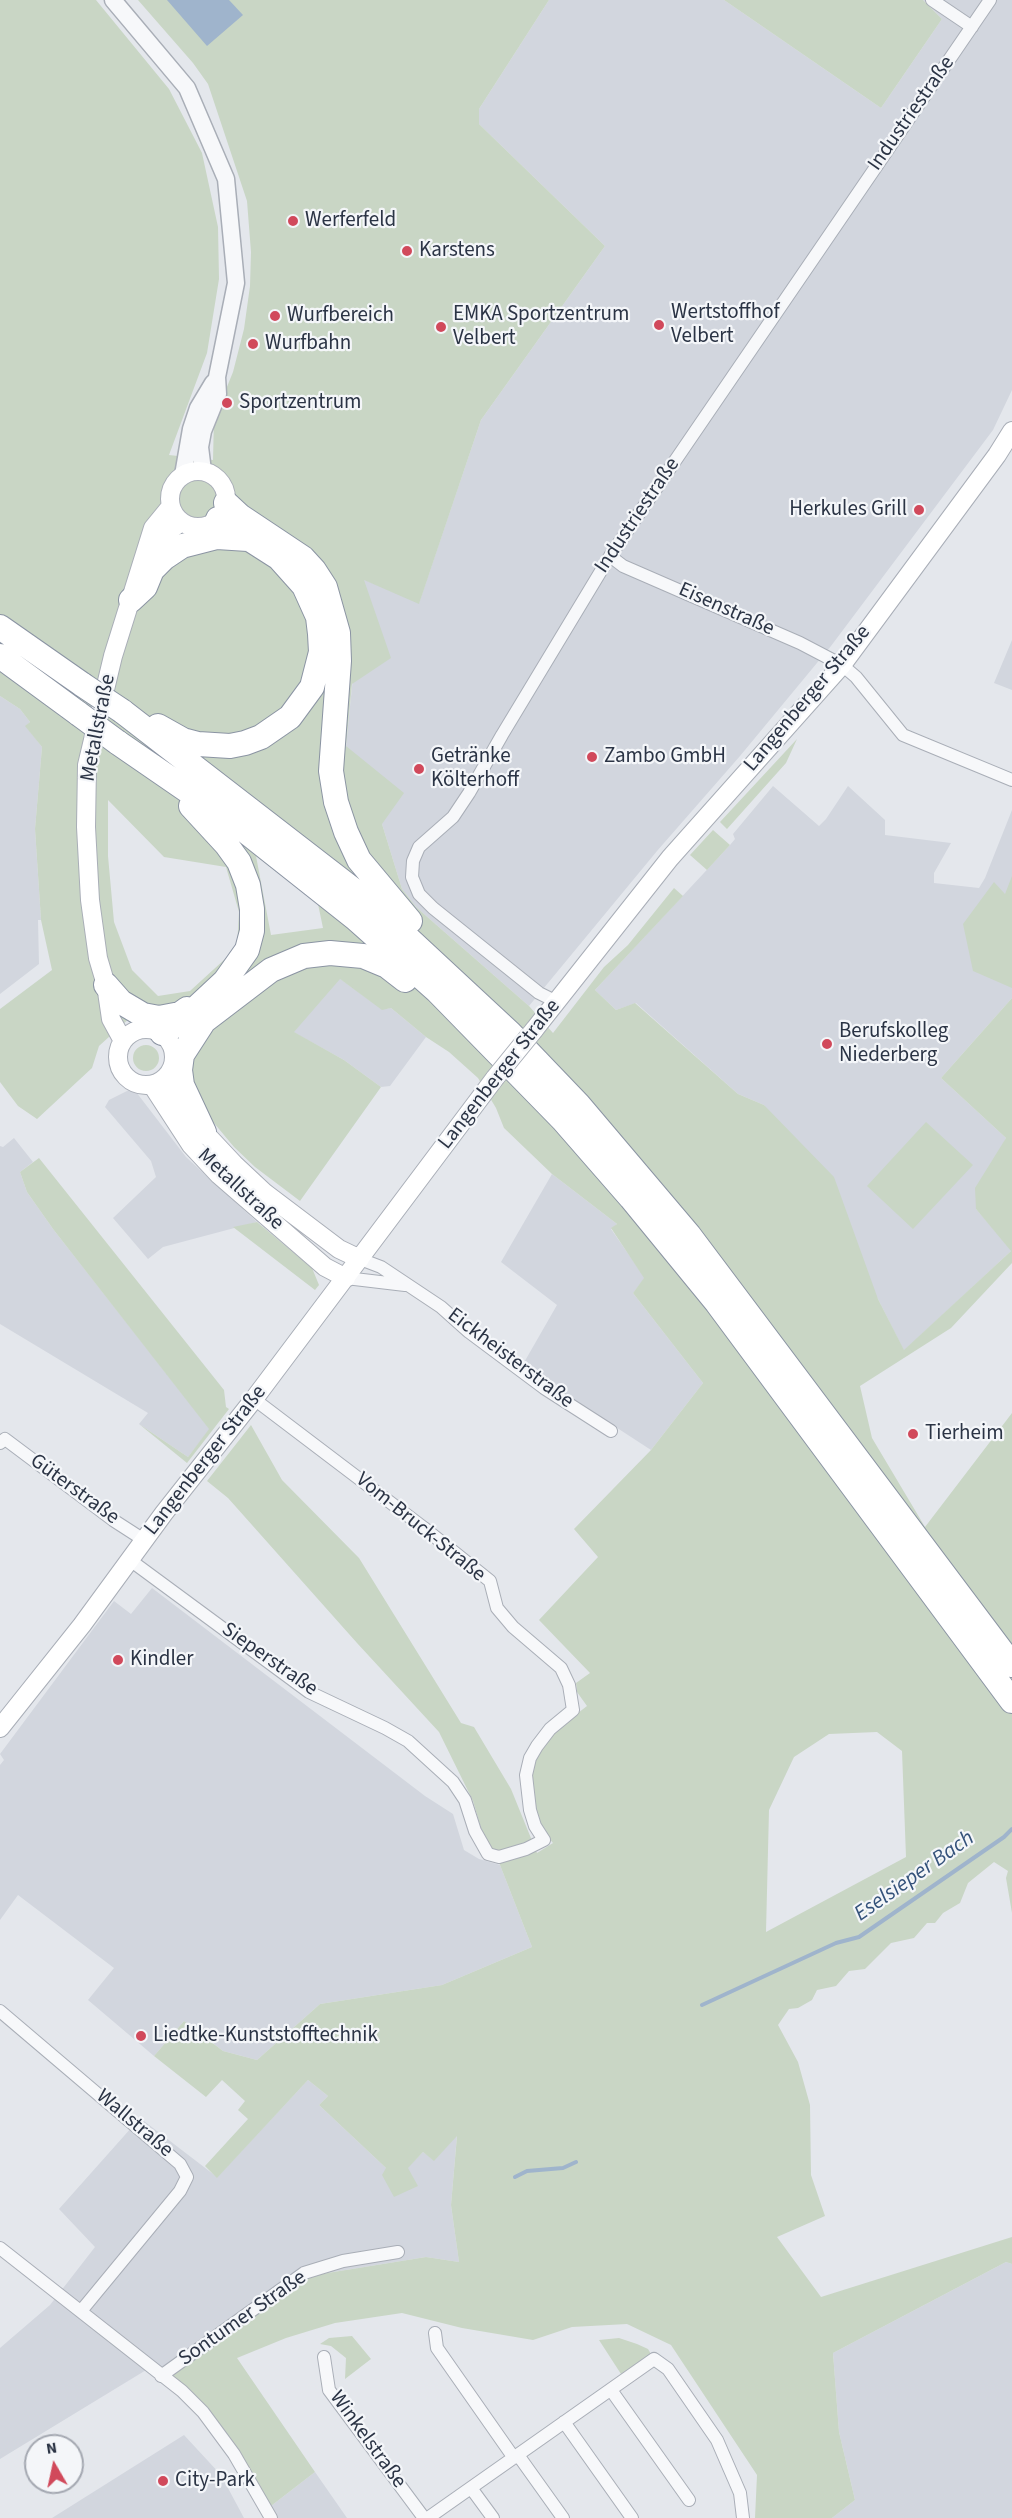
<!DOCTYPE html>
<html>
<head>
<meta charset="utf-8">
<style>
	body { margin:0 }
	#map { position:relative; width:1012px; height:2518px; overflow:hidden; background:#e4e7ec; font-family:"Source Sans 3",sans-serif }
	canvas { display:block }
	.north { position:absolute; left:24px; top:2434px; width:60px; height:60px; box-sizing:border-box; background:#f4f6f9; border:2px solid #a4a8b1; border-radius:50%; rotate:351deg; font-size:16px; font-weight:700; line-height:24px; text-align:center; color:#2b3445 }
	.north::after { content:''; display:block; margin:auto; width:21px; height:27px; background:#d1495b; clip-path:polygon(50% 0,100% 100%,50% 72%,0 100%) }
</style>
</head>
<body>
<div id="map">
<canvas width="1012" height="2518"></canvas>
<div class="north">N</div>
</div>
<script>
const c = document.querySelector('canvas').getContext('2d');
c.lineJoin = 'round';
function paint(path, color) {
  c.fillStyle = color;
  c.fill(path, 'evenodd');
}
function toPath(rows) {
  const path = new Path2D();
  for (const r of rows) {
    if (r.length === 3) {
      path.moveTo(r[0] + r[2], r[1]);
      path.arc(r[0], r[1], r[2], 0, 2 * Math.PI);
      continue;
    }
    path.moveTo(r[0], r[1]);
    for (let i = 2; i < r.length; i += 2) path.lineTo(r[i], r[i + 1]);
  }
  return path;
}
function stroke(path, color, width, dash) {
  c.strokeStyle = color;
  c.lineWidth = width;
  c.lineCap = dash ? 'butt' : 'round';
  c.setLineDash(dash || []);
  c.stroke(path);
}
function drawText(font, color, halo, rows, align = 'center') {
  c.font = font + ' "Source Sans 3",sans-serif';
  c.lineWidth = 4.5;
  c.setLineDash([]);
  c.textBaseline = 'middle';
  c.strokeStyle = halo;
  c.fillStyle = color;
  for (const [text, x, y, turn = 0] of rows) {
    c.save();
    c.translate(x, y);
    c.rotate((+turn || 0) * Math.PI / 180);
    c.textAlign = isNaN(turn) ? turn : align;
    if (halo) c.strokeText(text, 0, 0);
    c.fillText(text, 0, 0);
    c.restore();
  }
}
paint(toPath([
	[549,0,724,0,881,108,942,19,923,0,1012,0,1012,390,993,430,831,646,740,756,657,851,529,1006,416,907,402,889,382,824,346,746,363,579,419,603,481,420,605,246,479,124,479,109],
	[1012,640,1012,690,994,683],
	[0,696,20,709,30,722,26,726,42,747,35,829,41,920,38,920,39,964,0,994],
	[773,786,819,826,826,819,848,786,885,820,885,835,951,843,934,873,934,883,979,888,985,878,1012,810,1012,998,941,1078,1006,1138,976,1209,1012,1250,904,1351,878,1299,764,1105,738,1094,636,1003,616,1010,595,990,730,845,735,839,733,834],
	[339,978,382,1009,391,1008,426,1037,390,1086,381,1087,344,1060,293,1032],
	[133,1088,186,1157,257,1222,163,1247,148,1259,113,1218,156,1177,151,1161,105,1107,109,1100],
	[14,1138,33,1162,20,1172,27,1192,53,1229,210,1429,188,1457,139,1424,148,1413,0,1324,0,1146,3,1147],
	[552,1174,617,1224,611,1229,645,1278,633,1293,703,1383,651,1450,522,1366,557,1305,501,1262],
	[152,1588,425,1796,453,1814,464,1850,479,1859,500,1865,532,1947,442,1985,320,2004,257,2060,223,2051,184,2021,154,2056,88,2000,114,1968,18,1895,0,1920,0,1765,4,1760,0,1754,114,1601,131,1614],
	[308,2080,328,2096,319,2105,386,2168,407,2168,423,2152,434,2160,457,2135,451,2205,459,2262,426,2257,309,2276,170,2376,156,2364,0,2459,0,2348,50,2305,95,2247,59,2209,140,2118,217,2177],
	[1006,2262,1012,2264,1012,2518,832,2518,855,2500,839,2432,833,2353],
	[184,2435,221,2475,244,2518,52,2518],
	[315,2472,347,2518,275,2518,271,2506]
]), '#d2d6de');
paint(toPath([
	[0,0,96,0,169,89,202,153,218,227,219,279,207,353,169,455,213,460,214,419,233,372,244,329,250,286,251,252,247,201,208,84,193,63,138,0,549,0,479,109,479,124,605,246,481,420,419,604,364,580,391,658,352,684,346,746,404,793,382,824,402,889,416,907,529,1006,553,1033,604,967,628,945,674,888,683,896,595,990,616,1010,635,1003,738,1094,764,1105,834,1177,878,1299,904,1350,1011,1251,976,1209,975,1188,1006,1138,941,1078,1012,998,1012,1263,951,1328,860,1386,872,1438,925,1527,1012,1413,1012,1913,1006,1878,1008,1871,994,1862,968,1883,960,1903,943,1913,935,1923,927,1923,914,1938,891,1943,865,1969,849,1971,836,1986,817,1990,812,2000,798,2008,789,2009,778,2025,798,2062,810,2105,811,2175,825,2216,777,2237,821,2297,1012,2237,1012,2264,1006,2262,833,2353,839,2432,855,2500,832,2518,755,2518,757,2475,671,2345,627,2324,572,2327,533,2340,462,2328,402,2313,335,2323,286,2338,237,2358,315,2472,271,2506,170,2376,309,2276,426,2257,459,2262,451,2205,457,2136,434,2161,423,2152,408,2168,418,2186,394,2197,382,2175,386,2168,319,2105,328,2096,308,2080,217,2178,205,2166,248,2119,238,2110,245,2101,222,2080,206,2097,154,2056,184,2021,223,2051,257,2060,320,2004,442,1985,532,1947,500,1865,486,1845,473,1801,439,1732,357,1643,228,1498,207,1481,251,1425,282,1480,359,1558,461,1723,474,1727,511,1789,537,1853,553,1843,541,1829,534,1809,530,1775,534,1758,552,1733,587,1706,577,1692,576,1683,590,1673,539,1620,598,1557,574,1529,651,1450,703,1383,633,1293,644,1278,611,1228,617,1224,552,1174,504,1128,496,1108,478,1078,449,1052,426,1037,391,1008,382,1010,340,979,294,1032,344,1060,381,1087,300,1201,255,1167,234,1147,194,1099,189,1074,194,1050,163,1012,143,1006,99,1046,92,1068,37,1119,18,1106,0,1082,0,1009,52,970,41,920,35,829,42,747,25,726,30,722,20,709,0,696],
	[108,800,164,857,226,867,239,912,237,948,190,991,158,996,132,970,114,922,108,856],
	[256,856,318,904,323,928,271,935],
	[877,1732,902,1751,906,1857,766,1932,769,1810,794,1757,829,1734],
	[724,0,923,0,942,19,881,108],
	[797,739,786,763,727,829,720,822],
	[713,830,730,845,707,870,690,855],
	[1012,876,1012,988,973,971,963,924,994,882,1005,894],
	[146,1058,13],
	[926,1122,973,1165,913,1229,867,1186],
	[39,1158,224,1390,226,1407,229,1409,187,1463,139,1424,188,1457,209,1429,53,1229,27,1192,20,1172],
	[257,1222,312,1268,319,1285,315,1290,233,1227],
	[352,2336,371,2359,345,2379,346,2358,331,2346,320,2344,329,2338],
	[619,2338,637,2344,648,2349,651,2354,621,2374,599,2340]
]), '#c9d6c5');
paint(toPath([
	[167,0,229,0,243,15,207,46]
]), '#9fb4cc');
stroke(toPath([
	[702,2005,836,1943,859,1937,1004,1837,1012,1829],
	[515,2177,527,2171,563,2168,576,2162]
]), '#9fb4cc', 4);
const minor = toPath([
	[932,0,972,27],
	[610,556,623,566,800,643,842,665,856,677,903,735,1012,780],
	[557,1002,539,993,433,908,419,894,412,877,413,861,419,847,453,817,469,793,502,735,610,556,990,0],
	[360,1259,381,1267,441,1307,469,1332,544,1388,611,1431],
	[346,1278,405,1285],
	[0,1443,5,1439,113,1520,144,1540],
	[130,1560,309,1692,385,1728,408,1741,453,1782,465,1800,475,1831,488,1854,499,1857,526,1849,544,1840,535,1826,530,1810,526,1775,530,1758,537,1746,550,1729,573,1710,569,1685,561,1668,513,1627,497,1608,490,1581,424,1528,254,1399],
	[0,2011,180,2164,187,2177,180,2191,81,2311],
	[0,2248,182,2391,203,2412,234,2454,271,2518],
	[435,2333,437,2348,514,2458],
	[324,2357,329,2390,424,2518],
	[161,2376,304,2273,343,2261,398,2252],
	[611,2390,689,2500],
	[564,2422,632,2518],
	[518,2455,563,2518],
	[471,2488,493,2518],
	[428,2518,654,2359,668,2369,717,2440,740,2493,743,2518]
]);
const tertiary = toPath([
	[113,0,187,88,226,179,236,283,217,377,218,394,203,431,200,447,203,471],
	[183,475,191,429,198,408,213,383]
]);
const secondary = toPath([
	[198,499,28],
	[148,547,181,522],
	[146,1057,28],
	[534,1030,670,858,842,665,997,455,1012,431],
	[123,1041,111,1019,106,985,98,958,90,900,86,827,87,765,113,656,153,528,171,506],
	[166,1078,172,1090,204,1132,234,1164,265,1193,339,1249,360,1259],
	[152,1085,191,1145,219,1175,325,1267,346,1278],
	[0,1728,82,1625,164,1513,254,1399,495,1078]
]);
const motorway = toPath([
	[226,503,240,516,303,558,314,570,325,587,338,633,339,661,331,771,336,802,346,832,359,860,410,921],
	[131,600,145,587,152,570,164,558,182,546,217,537,248,539],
	[0,627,83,685],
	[0,656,79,714],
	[122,711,369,902,510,1033,578,1104,689,1235,1012,1665],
	[158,726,183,740,198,744,230,746,245,743,261,737,290,717,312,687,321,652,320,634,318,617,304,586,279,558,218,519],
	[117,742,239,826,355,918,437,991,563,1120,631,1198,717,1303,1012,1701],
	[106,985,121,1002,143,1015,159,1018,180,1014,187,1009],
	[191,1031,271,970,304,956,330,953,363,956,387,966,405,980],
	[162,1033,180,1023,225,981,247,950,252,931,252,909,248,885,239,862,226,844,191,806],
	[204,1132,182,1085,180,1070,182,1055,204,1021]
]);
stroke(minor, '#a9aeb7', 14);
stroke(tertiary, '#a9aeb7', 19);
stroke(secondary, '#a9aeb7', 20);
stroke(motorway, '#8b94a3', 26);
stroke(minor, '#f7f8fa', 12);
stroke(tertiary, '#f7f8fa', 16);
stroke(secondary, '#fff', 18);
stroke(motorway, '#fff', 24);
const secondaryBridge = toPath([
	[495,1078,534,1030]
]);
const motorwayBridge = toPath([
	[83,685,122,711],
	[79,714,117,742]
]);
stroke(secondaryBridge, '#a9aeb7', 20, []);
stroke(motorwayBridge, '#8b94a3', 26, []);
stroke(secondaryBridge, '#fff', 18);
stroke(motorwayBridge, '#fff', 24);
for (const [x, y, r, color] of [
	[293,221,6,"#d1495b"],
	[407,251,6,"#d1495b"],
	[275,316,6,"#d1495b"],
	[659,325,6,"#d1495b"],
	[441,327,6,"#d1495b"],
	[253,344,6,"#d1495b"],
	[227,403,6,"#d1495b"],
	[919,510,6,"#d1495b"],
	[592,757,6,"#d1495b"],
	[419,769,6,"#d1495b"],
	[827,1044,6,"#d1495b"],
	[913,1434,6,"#d1495b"],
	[118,1660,6,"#d1495b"],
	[141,2036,6,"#d1495b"],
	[163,2481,6,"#d1495b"]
]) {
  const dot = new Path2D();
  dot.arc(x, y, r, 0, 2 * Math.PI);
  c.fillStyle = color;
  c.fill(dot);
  stroke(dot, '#f4f6f9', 2);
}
drawText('21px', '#2b3445', '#f4f6f9', [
	["Industriestraße",912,114,-55],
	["Industriestraße",638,516,-56],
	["Eisenstraße",726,610,24],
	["Langenberger Straße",808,699,-50],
	["Metallstraße",99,728,-79],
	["Langenberger Straße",500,1075,-52],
	["Metallstraße",240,1190,43],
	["Eickheisterstraße",510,1359,37],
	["Langenberger Straße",206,1461,-52],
	["Güterstraße",74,1490,36],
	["Vom-Bruck-Straße",420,1528,39],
	["Sieperstraße",269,1660,35],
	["Wallstraße",134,2124,40],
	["Sontumer Straße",243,2319,-35],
	["Winkelstraße",367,2440,54]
]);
drawText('21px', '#2b3445', '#f4f6f9', [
	["Werferfeld",305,221],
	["Karstens",419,251],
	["Wertstoffhof",671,313],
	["Velbert",671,337],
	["EMKA Sportzentrum",453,315],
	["Velbert",453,339],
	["Wurfbereich",287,316],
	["Wurfbahn",265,344],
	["Sportzentrum",239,403],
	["Herkules Grill",907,510,"right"],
	["Getränke",431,757],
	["Költerhoff",431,781],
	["Zambo GmbH",604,757],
	["Berufskolleg",839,1032],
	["Niederberg",839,1056],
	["Tierheim",925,1434],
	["Kindler",130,1660],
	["Liedtke-Kunststofftechnik",153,2036],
	["City-Park",175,2481]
], 'left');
drawText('italic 22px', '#34527a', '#f4f6f9', [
	["Eselsieper Bach",915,1877,-35]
]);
</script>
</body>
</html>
